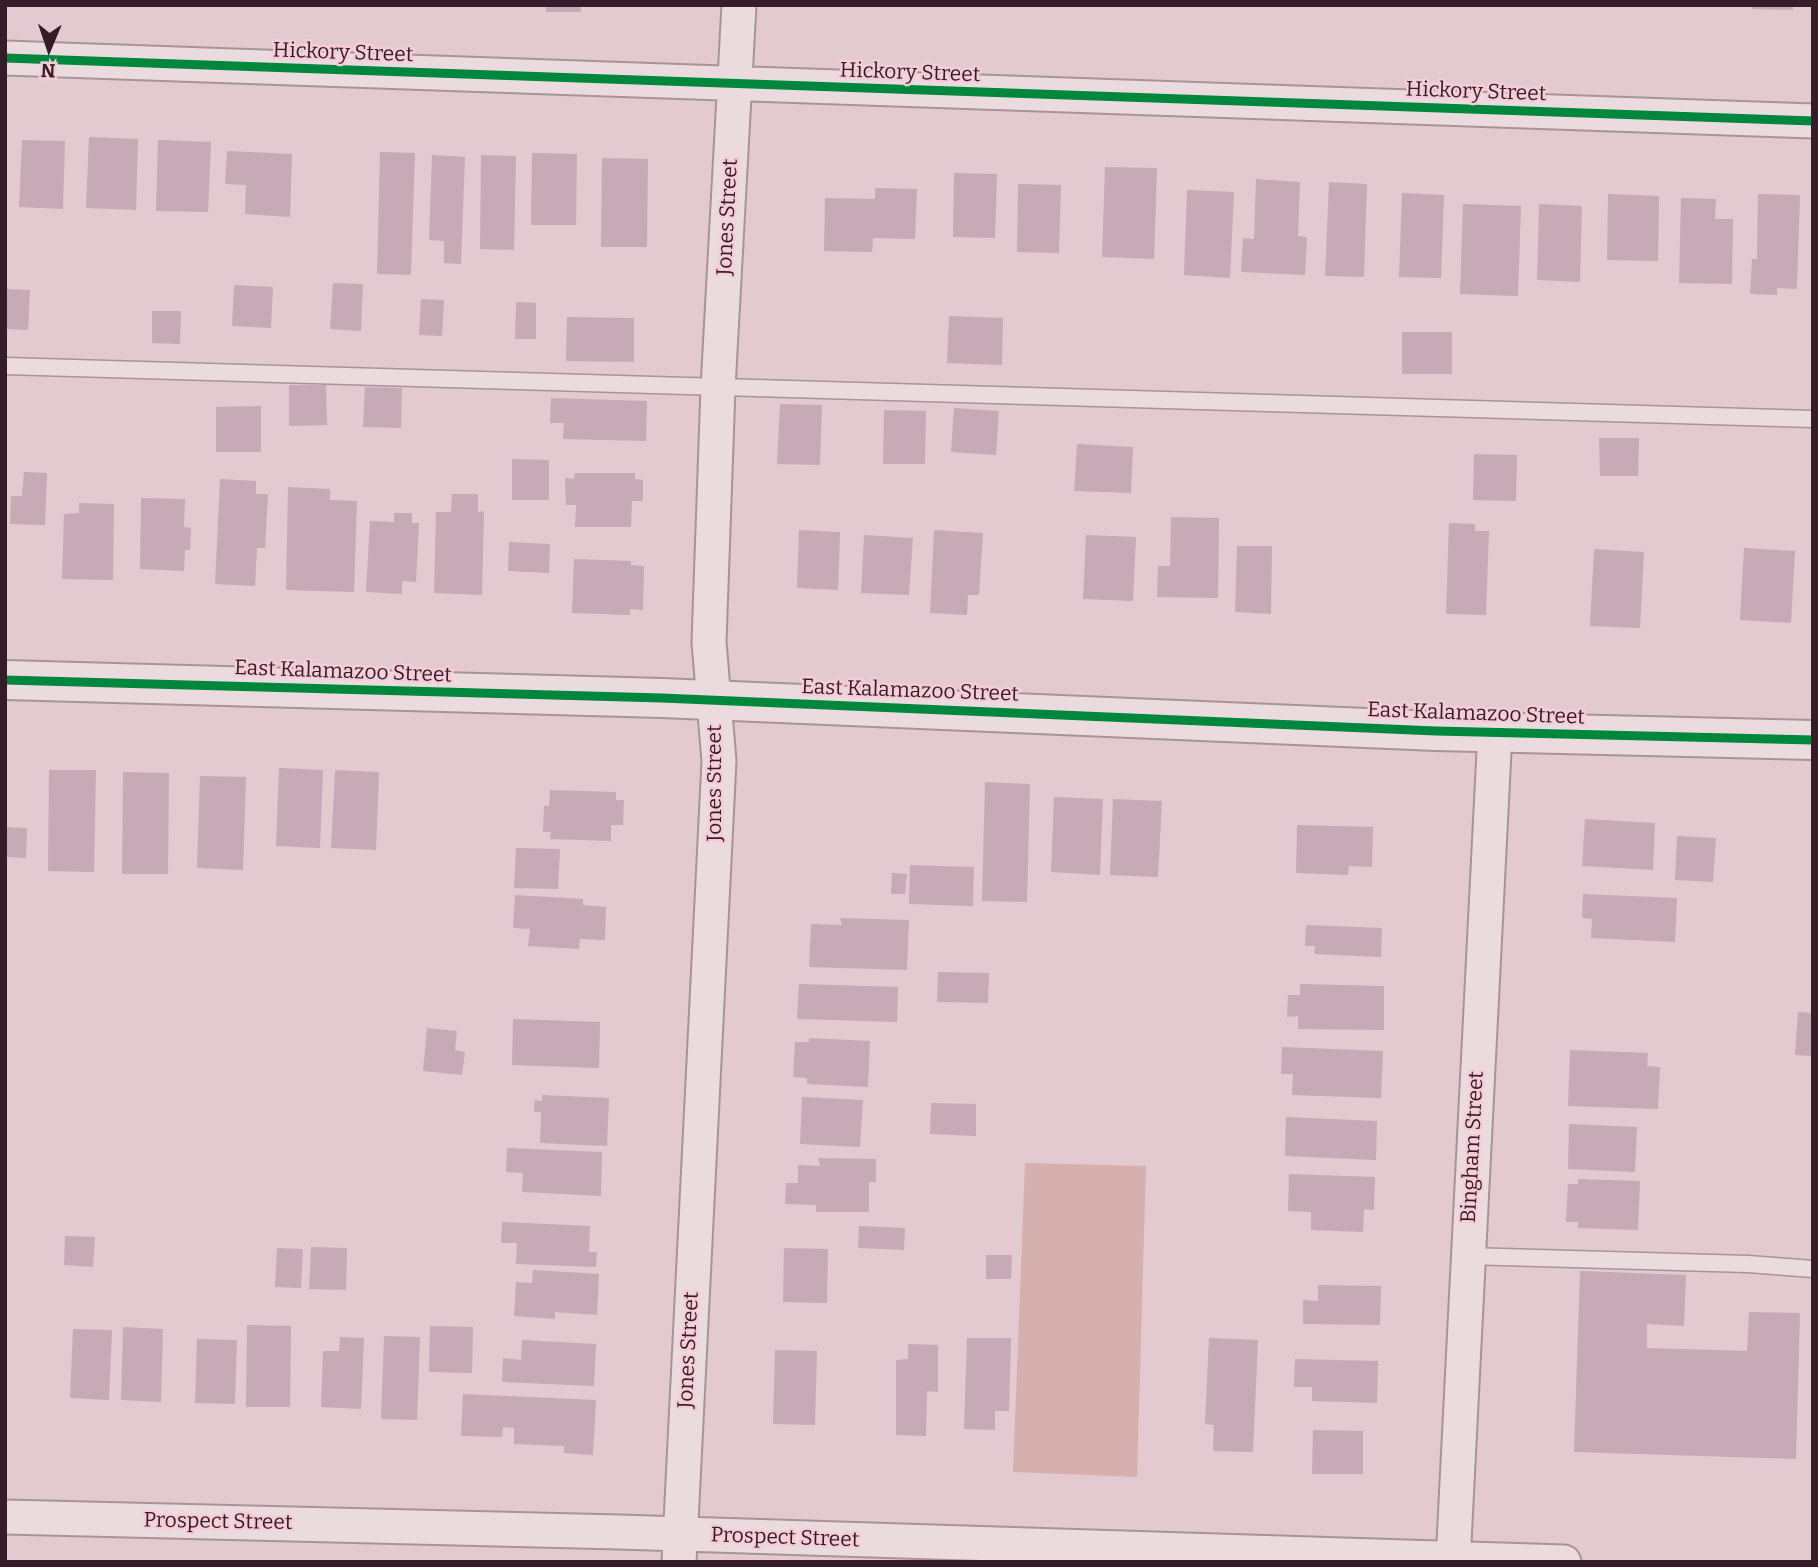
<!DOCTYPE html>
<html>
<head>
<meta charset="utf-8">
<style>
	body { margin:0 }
	#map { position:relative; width:1818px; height:1567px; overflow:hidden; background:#e3c9d0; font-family:Bitter,serif }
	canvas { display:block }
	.frame { position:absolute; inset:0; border:7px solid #351c28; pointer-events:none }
	.north { position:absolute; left:14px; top:14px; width:70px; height:70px; -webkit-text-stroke:5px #f5cdd8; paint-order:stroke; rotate:182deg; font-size:19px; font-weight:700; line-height:28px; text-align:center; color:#351c28 }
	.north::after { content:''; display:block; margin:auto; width:24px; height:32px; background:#351c28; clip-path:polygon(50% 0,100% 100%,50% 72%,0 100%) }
</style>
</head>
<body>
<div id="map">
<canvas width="1818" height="1567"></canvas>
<div class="frame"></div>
<div class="north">N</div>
</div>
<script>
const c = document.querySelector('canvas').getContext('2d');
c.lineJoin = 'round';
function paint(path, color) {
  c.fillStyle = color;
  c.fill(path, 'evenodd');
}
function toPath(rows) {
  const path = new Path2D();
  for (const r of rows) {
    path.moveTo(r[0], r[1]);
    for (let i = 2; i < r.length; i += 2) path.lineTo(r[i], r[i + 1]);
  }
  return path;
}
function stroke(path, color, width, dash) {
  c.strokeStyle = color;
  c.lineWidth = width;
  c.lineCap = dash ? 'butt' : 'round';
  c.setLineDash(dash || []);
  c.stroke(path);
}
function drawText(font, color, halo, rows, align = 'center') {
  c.font = font + ' Bitter,serif';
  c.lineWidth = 5;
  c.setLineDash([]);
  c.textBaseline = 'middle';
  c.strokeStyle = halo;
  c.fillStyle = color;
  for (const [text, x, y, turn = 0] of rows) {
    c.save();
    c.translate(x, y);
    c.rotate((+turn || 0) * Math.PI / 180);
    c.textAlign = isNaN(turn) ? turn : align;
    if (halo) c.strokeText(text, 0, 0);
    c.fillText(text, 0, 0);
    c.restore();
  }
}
paint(toPath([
	[1025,1163,1146,1166,1137,1477,1013,1472]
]), '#d6b0ae');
paint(toPath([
	[546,5,581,5,581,12,546,12],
	[1752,5,1793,5,1793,10,1752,9],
	[89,137,138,139,136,210,86,208],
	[22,140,65,141,63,209,19,207],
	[158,140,211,142,208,212,156,211],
	[227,151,292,154,290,217,245,214,246,185,225,184],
	[380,152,415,153,411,275,377,274],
	[532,153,577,154,576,225,531,225],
	[432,155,465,157,461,264,444,263,444,241,429,240],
	[481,155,516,156,514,250,480,249],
	[602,158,648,159,647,247,601,247],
	[1105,167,1157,168,1154,259,1102,257],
	[954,173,997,174,995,238,953,237],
	[1256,179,1300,182,1298,236,1307,237,1305,275,1241,272,1243,238,1254,239],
	[1329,182,1367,184,1364,277,1325,276],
	[1018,184,1061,185,1059,253,1017,252],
	[875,188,917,189,915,239,873,238,872,252,824,251,825,198,875,199],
	[1187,190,1234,192,1230,278,1184,275],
	[1402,193,1444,195,1441,278,1399,277],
	[1608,194,1659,196,1658,261,1607,260],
	[1758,194,1800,195,1797,289,1777,288,1777,295,1750,294,1752,259,1757,259],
	[1681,198,1716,199,1715,219,1733,219,1732,284,1679,283],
	[1463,204,1521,206,1518,296,1460,294],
	[1539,204,1582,206,1580,282,1537,280],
	[333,283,363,284,361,331,330,329],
	[234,285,273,287,271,328,232,326],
	[5,289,30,290,28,330,5,329],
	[421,299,444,300,442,336,419,335],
	[516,302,536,303,536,339,515,339],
	[152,311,181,311,180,344,152,343],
	[949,316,1003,318,1002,365,947,363],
	[567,317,634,318,634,362,566,361],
	[1402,332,1452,332,1452,374,1402,374],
	[289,385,326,385,327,425,289,426],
	[365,387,402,388,401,428,363,427],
	[551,398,647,401,646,441,563,439,564,423,550,423],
	[780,404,822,405,820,465,777,464],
	[261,406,261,452,216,452,216,407],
	[954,408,999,411,996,455,951,452],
	[884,410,926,411,925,464,883,464],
	[1599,438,1639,438,1638,476,1600,476],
	[1077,444,1133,447,1131,493,1074,491],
	[1474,454,1517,455,1516,501,1473,500],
	[512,459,549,460,549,500,512,500],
	[24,472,47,473,45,525,10,524,11,496,22,496],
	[575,473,635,473,635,479,643,480,643,501,632,501,631,527,575,527,576,505,566,505,565,478,574,479],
	[220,479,256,481,256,494,268,494,265,548,257,548,255,586,215,584],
	[288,487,330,489,330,500,357,501,354,592,286,590],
	[452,494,478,494,478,512,484,511,482,595,434,593,436,512,451,512],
	[141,498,185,499,184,527,191,528,190,550,185,550,184,571,140,569],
	[79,503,114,504,113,580,62,579,64,514,79,513],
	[394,513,412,513,412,523,419,523,416,582,402,581,402,594,366,592,370,521,394,522],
	[1171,517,1219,518,1218,598,1157,597,1158,566,1170,566],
	[1449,523,1475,524,1475,531,1489,531,1486,615,1446,614],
	[799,530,840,532,838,590,797,588],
	[934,530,983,533,979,595,968,595,967,615,930,613],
	[864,535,913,538,909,595,861,593],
	[1086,535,1136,537,1133,601,1083,599],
	[509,542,550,544,549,573,508,571],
	[1237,546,1272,546,1271,614,1235,612],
	[1744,548,1795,551,1791,623,1740,620],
	[1594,549,1644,552,1640,628,1590,626],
	[574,559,631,561,631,565,644,566,643,610,630,609,630,615,572,613],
	[279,768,323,770,320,848,276,846],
	[49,770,96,770,94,872,48,871],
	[335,770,379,772,376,850,331,848],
	[123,772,169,773,168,874,122,874],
	[200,776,246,777,243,870,197,868],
	[985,782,1030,784,1027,902,982,901],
	[550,790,616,792,616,800,624,800,623,825,611,825,611,841,550,839,551,832,543,832,544,806,549,806],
	[1054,797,1103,799,1100,875,1051,872],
	[1113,799,1162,801,1158,877,1110,875],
	[1585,819,1655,823,1653,870,1582,866],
	[1297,825,1373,827,1372,867,1349,866,1348,875,1296,873],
	[5,827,27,828,26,858,5,857],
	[1677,836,1716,838,1713,882,1675,880],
	[516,848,560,849,558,889,514,888],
	[910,865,974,867,973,906,909,904],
	[892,873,907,874,905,894,891,894],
	[1583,894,1677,898,1675,942,1591,938,1592,919,1582,918],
	[515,895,583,899,583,905,606,907,605,940,580,939,579,949,528,946,530,929,513,928],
	[840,918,909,920,907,970,809,967,811,924,842,925],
	[1306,925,1382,928,1381,957,1314,954,1315,946,1305,946],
	[938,972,989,973,988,1003,937,1002],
	[799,984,898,987,897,1022,797,1019],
	[1300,984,1384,986,1384,1030,1298,1029,1298,1016,1287,1017,1288,995,1300,995],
	[1798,1012,1813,1013,1813,1056,1795,1055],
	[513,1019,600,1022,599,1068,512,1065],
	[427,1028,457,1031,455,1050,465,1052,462,1075,423,1071],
	[809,1038,870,1041,868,1087,807,1084,807,1078,793,1077,795,1042,809,1042],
	[1282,1047,1383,1051,1381,1098,1292,1095,1293,1074,1281,1074],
	[1570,1050,1648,1053,1647,1066,1660,1067,1658,1109,1568,1106],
	[542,1095,609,1098,607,1146,540,1143,541,1112,534,1112,535,1100,542,1101],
	[802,1097,863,1100,860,1147,800,1144],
	[931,1103,976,1104,976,1136,930,1134],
	[1286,1117,1377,1121,1376,1160,1285,1156],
	[1569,1124,1637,1127,1635,1172,1568,1169],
	[507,1148,602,1152,601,1196,522,1192,523,1173,506,1172],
	[818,1158,876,1159,876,1182,869,1182,869,1212,816,1212,816,1205,785,1204,786,1183,798,1183,798,1165,820,1166],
	[1289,1174,1375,1177,1374,1210,1364,1209,1363,1232,1311,1230,1311,1212,1288,1211],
	[1578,1179,1640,1181,1638,1230,1578,1228,1578,1222,1566,1222,1568,1184,1578,1184],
	[502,1222,590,1226,589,1252,597,1252,596,1267,516,1264,517,1243,501,1243],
	[859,1226,905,1228,904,1250,858,1248],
	[65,1236,95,1237,93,1267,64,1265],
	[311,1247,347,1248,346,1290,309,1289],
	[277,1248,303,1249,301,1288,275,1287],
	[784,1248,828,1249,827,1303,783,1302],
	[986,1255,1012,1255,1011,1279,986,1279],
	[533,1270,599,1274,597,1315,555,1312,555,1319,514,1316,516,1282,532,1283],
	[1580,1271,1686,1275,1684,1326,1647,1324,1647,1348,1747,1351,1749,1312,1800,1313,1796,1459,1574,1452],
	[1318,1285,1381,1286,1380,1325,1303,1324,1303,1300,1318,1301],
	[247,1325,291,1326,290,1407,246,1407],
	[430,1326,473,1327,472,1373,429,1372],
	[123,1327,163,1329,161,1402,121,1400],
	[73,1329,112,1330,109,1400,70,1398],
	[384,1336,420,1337,417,1420,381,1419],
	[340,1337,364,1338,361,1409,321,1407,323,1351,339,1351],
	[967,1338,1011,1338,1009,1411,995,1411,995,1430,964,1429],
	[1209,1338,1258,1340,1253,1452,1213,1451,1214,1425,1205,1424],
	[197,1339,237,1340,235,1404,195,1403],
	[522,1340,596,1344,594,1386,502,1382,503,1358,521,1360],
	[908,1344,938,1345,938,1392,927,1391,926,1436,896,1435,896,1360,908,1359],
	[775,1350,817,1351,815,1425,773,1424],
	[1295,1359,1378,1361,1377,1403,1312,1401,1312,1387,1294,1387],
	[463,1394,596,1400,593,1455,564,1453,564,1446,514,1444,514,1428,503,1427,502,1437,461,1436],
	[1313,1430,1363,1431,1363,1474,1312,1474]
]), '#c6aab6');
const service = toPath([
	[5,366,1813,419],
	[1467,1256,1748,1264,1813,1269]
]);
const minor = toPath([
	[5,58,1813,121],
	[5,1517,619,1532,1564,1562],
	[679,1562,719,761,709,642,718,388,739,5],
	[1453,1562,1495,732]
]);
const tertiary = toPath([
	[5,680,662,698,1436,731,1813,740]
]);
stroke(service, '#a8939a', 19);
stroke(minor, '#a8939a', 37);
stroke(tertiary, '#a8939a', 42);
stroke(service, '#ebdbdf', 16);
stroke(minor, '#ebdbdf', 33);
stroke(tertiary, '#ebdbdf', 38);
stroke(toPath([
	[5,58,1813,121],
	[5,680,662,698,1436,731,1813,740]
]), '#00873e', 9);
drawText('21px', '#351c28', '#f5cdd8', [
	["Hickory Street",343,53,2],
	["Hickory Street",910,73,2],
	["Hickory Street",1476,92,2],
	["Jones Street",728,217,-87],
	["East Kalamazoo Street",343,672,2],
	["East Kalamazoo Street",910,691,2],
	["East Kalamazoo Street",1476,714,2],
	["Jones Street",715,783,-90],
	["Bingham Street",1473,1147,-87],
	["Jones Street",689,1350,-87],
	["Prospect Street",218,1522,1],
	["Prospect Street",785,1538,2]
]);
</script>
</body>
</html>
